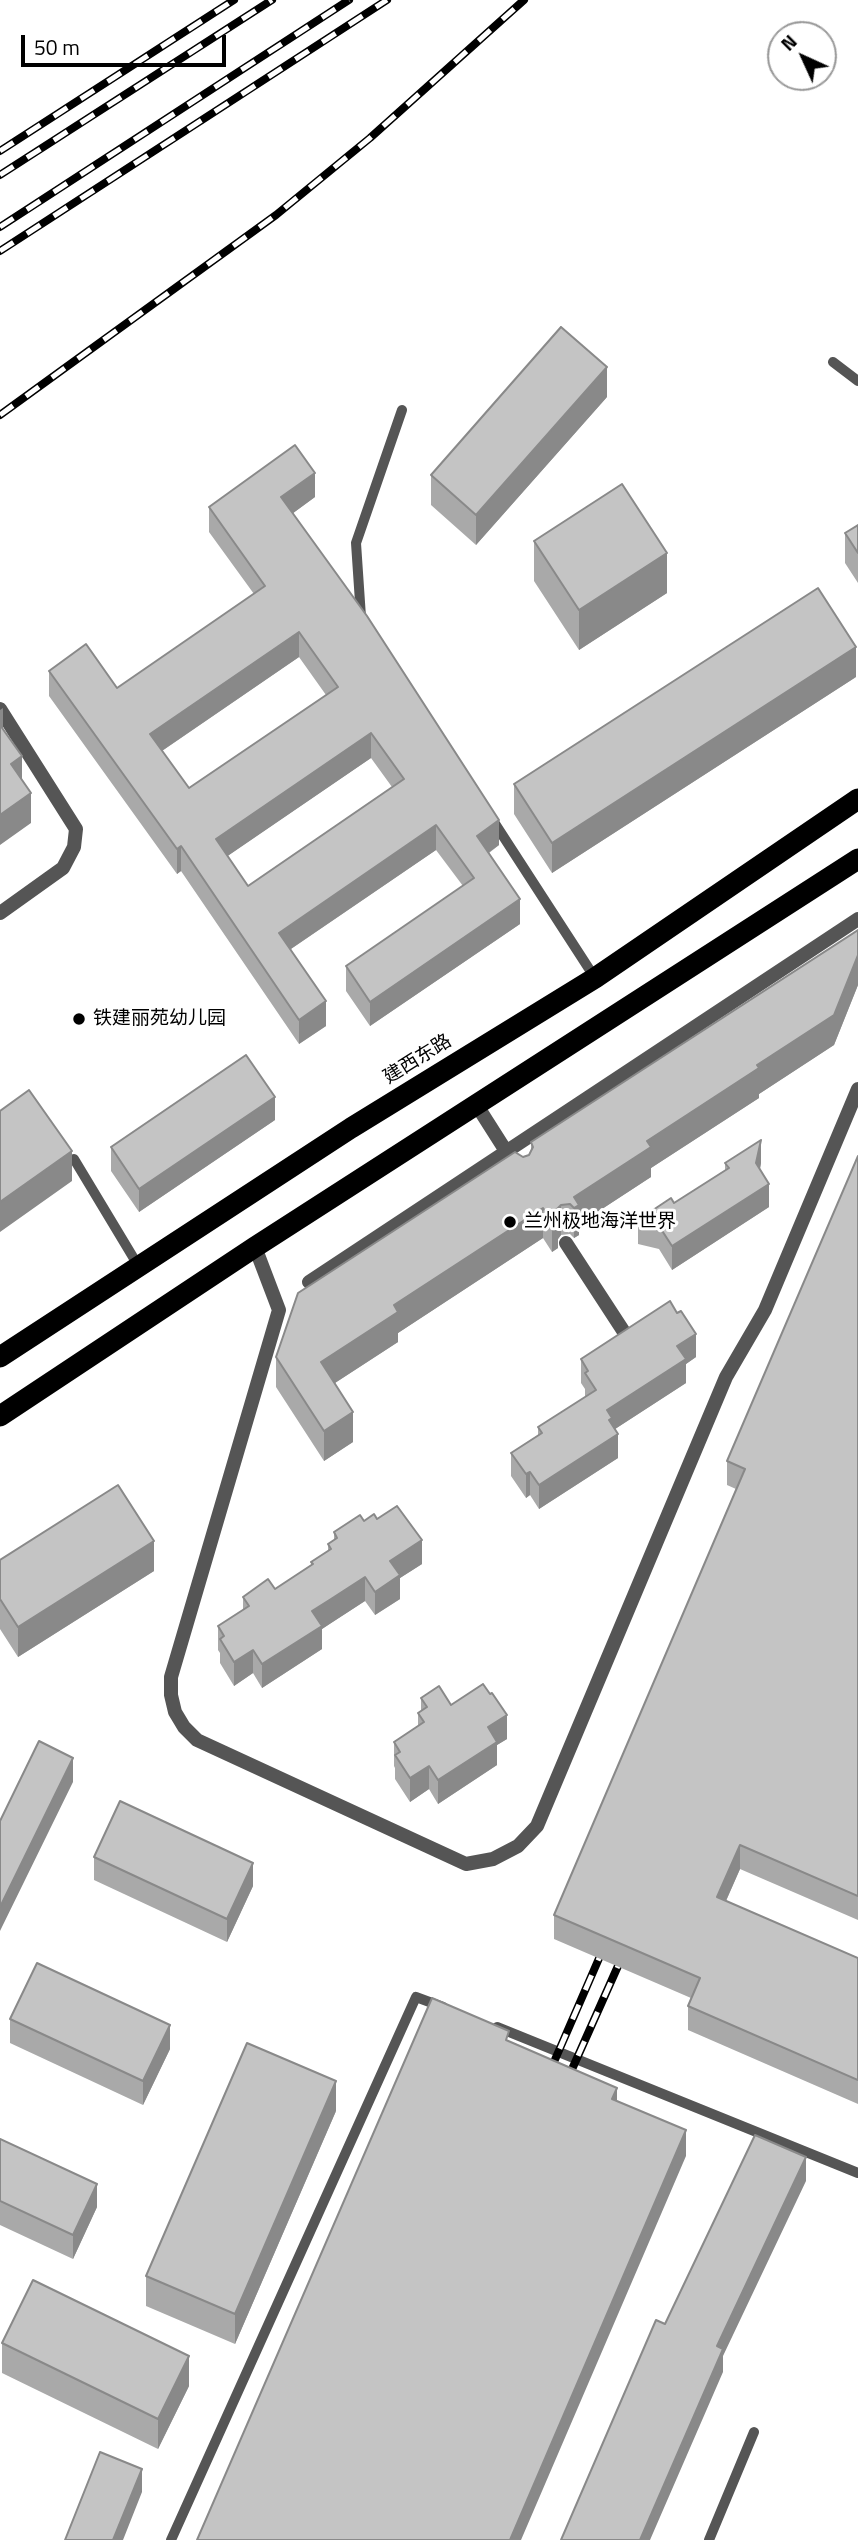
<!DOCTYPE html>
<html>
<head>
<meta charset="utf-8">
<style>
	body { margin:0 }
	#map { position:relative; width:858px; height:2540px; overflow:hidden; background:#fff; font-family:"Titillium Web",sans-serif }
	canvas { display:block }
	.north { position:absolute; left:767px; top:21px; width:70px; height:70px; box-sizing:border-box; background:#fff; border:2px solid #999; border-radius:50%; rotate:315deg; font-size:19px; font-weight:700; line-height:28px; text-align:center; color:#000 }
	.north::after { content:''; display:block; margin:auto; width:24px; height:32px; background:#000; clip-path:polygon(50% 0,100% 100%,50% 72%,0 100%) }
	.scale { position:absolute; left:21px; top:35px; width:205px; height:32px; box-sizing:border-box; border:4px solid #000; border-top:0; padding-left:9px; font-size:21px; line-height:24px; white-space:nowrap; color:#000; -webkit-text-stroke:5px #fff; paint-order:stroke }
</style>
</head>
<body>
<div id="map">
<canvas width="858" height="2540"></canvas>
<div class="north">N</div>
<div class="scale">50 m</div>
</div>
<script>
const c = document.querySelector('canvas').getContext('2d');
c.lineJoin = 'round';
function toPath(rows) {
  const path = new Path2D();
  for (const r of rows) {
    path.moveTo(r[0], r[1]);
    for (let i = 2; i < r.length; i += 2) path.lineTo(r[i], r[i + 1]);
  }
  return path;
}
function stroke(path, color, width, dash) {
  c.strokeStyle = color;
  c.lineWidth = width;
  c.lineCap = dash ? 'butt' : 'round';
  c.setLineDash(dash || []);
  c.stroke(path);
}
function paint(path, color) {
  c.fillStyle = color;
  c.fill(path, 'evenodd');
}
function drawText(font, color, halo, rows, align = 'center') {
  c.font = font + ' "Titillium Web","Noto Sans SC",sans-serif';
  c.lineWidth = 6;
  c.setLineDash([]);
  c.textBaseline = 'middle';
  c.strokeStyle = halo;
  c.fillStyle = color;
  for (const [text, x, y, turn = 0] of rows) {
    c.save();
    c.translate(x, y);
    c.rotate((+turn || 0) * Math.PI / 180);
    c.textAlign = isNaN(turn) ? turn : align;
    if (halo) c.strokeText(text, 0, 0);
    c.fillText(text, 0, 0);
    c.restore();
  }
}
stroke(toPath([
	[833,362,858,381],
	[361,617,356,543,402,410],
	[492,819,595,978],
	[74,1159,139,1267],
	[497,2027,858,2173],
	[171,2540,416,1997,443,2007],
	[709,2540,754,2432]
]), '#555', 10);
stroke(toPath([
	[0,709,76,829,74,847,63,868,0,913],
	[476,1104,511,1159],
	[566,1243,624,1332],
	[255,1247,279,1310,171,1677,171,1695,175,1712,184,1727,197,1740,466,1864,493,1859,518,1846,537,1826,726,1377,765,1310,858,1089],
	[309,1282,858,919]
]), '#555', 14);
stroke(toPath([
	[0,1357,351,1128,595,978,858,799],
	[0,1416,255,1247,858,859]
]), '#000', 21);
const rail = toPath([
	[0,151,234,0],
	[0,175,272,0],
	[0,227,349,0],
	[0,251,387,0],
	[0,415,276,215,370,138,524,0],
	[547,2078,607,1940],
	[565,2085,626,1948]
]);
stroke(rail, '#000', 8);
stroke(rail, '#fff', 5, [16]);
paint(toPath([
	[607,397,476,545,431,505,431,475],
	[315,497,293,513,499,845,489,853,520,924,370,1026,346,991,346,966,463,886,436,850,291,949,326,1026,299,1044,181,871,177,874,49,696,49,671,117,688,254,594,209,532,209,507],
	[299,657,326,695,189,788,162,751],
	[371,758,392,787,248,886,227,856],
	[858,525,858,583,845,563,845,533],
	[534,541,667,593,579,650,534,581],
	[856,677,552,873,514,814,514,784],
	[858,930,858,985,834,1045,759,1094,759,1098,651,1168,651,1177,579,1224,579,1235,574,1238,570,1234,561,1235,558,1239,558,1248,552,1252,543,1238,398,1333,398,1342,335,1383,353,1442,324,1461,276,1387,276,1357,523,1157,529,1155,531,1150,531,1142],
	[275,1120,139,1212,111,1171,111,1147],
	[858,1156,858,1920,740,1869,726,1901,858,1958,858,2104,688,2030,688,2006,691,1998,554,1939,554,1915,736,1489,727,1485,727,1461],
	[725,1163,761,1163,760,1170,769,1207,672,1270,659,1249,638,1244,638,1220,674,1203,725,1170],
	[696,1357,686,1364,686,1383,615,1429,618,1458,539,1509,530,1495,526,1498,511,1476,511,1453,538,1435,538,1427,585,1397,585,1389,581,1383,581,1359],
	[377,1519,422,1564,400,1578,400,1599,375,1615,365,1601,331,1623,322,1629,322,1649,262,1688,253,1673,234,1686,220,1663,220,1653,218,1650,218,1626,243,1610,243,1597,275,1589,311,1565,311,1562,328,1551,328,1544,334,1540,334,1532,364,1521],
	[0,1560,154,1571,18,1657,0,1629],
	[421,1698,451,1705,507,1739,497,1745,497,1765,438,1804,429,1789,410,1802,395,1779,395,1768,394,1766,394,1742,418,1726,418,1713,421,1711],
	[94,1857,253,1886,227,1942,94,1880],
	[10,2019,170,2049,143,2105,10,2043],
	[336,2111,235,2344,146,2306,146,2276],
	[0,2139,97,2207,73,2259,0,2225],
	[2,2343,189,2386,158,2449,2,2373]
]), '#a9a9a9');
paint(toPath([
	[607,367,607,397,476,545,476,515],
	[315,473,315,497,281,522,281,497],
	[667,553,667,593,579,650,579,610],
	[299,632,299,657,150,759,150,734],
	[856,647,856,677,552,873,552,843],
	[3,708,3,738,0,740,0,710],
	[371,733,371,758,216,864,216,839],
	[22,756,22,786,11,764],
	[31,793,31,823,0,845,0,815],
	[499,820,499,845,477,861,477,836],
	[436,825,436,850,279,957,279,933],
	[181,846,181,871,177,874,177,849],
	[520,899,520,924,370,1026,370,1002],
	[858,955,858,985,834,1045,759,1094,759,1098,651,1168,651,1177,579,1224,579,1235,574,1238,574,1197,647,1141,757,1065],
	[326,1001,326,1026,299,1044,299,1020],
	[275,1097,275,1120,139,1212,139,1189],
	[761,1140,761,1163,756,1187,756,1163],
	[72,1151,72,1181,0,1232,0,1202],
	[769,1184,769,1207,672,1270,672,1246],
	[561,1205,561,1235,558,1239,558,1248,552,1252,552,1222,557,1209],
	[543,1208,543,1238,398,1333,398,1342,321,1392,321,1362,394,1305],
	[696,1334,696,1357,686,1364,686,1383,612,1431,618,1434,618,1458,539,1509,539,1485,607,1410,677,1346],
	[353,1412,353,1442,324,1461,324,1431],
	[530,1472,530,1495,526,1498,526,1474],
	[422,1540,422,1564,400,1578,400,1599,375,1615,375,1592,390,1561],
	[154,1541,154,1571,18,1657,18,1627],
	[365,1577,365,1601,322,1629,322,1649,262,1688,262,1664,312,1611],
	[253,1650,253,1673,234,1686,234,1662],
	[507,1715,507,1739,497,1745,497,1765,438,1804,438,1780,488,1727],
	[73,1758,73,1782,0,1931,0,1907],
	[429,1766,429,1789,410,1802,410,1778],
	[740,1845,740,1869,717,1921,717,1897],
	[253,1863,253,1886,227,1942,227,1919],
	[170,2025,170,2049,143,2105,143,2081],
	[336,2081,336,2111,235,2344,235,2314],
	[617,2088,617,2113,612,2099],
	[686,2130,686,2156,521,2540,510,2540],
	[806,2157,806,2181,723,2356,723,2372,650,2540,640,2540,717,2346],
	[97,2184,97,2207,73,2259,73,2235],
	[189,2356,189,2386,158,2449,158,2419],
	[142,2469,142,2492,123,2540,113,2540]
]), '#898989');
const building = toPath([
	[561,327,607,367,476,515,431,475,561,327],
	[295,445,315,473,281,497,367,616,499,820,477,836,520,899,370,1002,346,966,474,878,436,825,279,933,326,1001,299,1020,181,846,177,849,49,671,86,644,117,688,265,586,209,507,295,445],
	[299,632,338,687,189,788,150,734,299,632],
	[371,733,404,779,248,886,216,839,371,733],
	[622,484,667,553,579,610,534,541,622,484],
	[858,525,858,553,845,533,858,525],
	[818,588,856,647,552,843,514,784,818,588],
	[0,725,22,756,11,764,31,793,0,815,0,725],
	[858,930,858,955,834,1015,757,1065,759,1068,647,1141,651,1147,574,1197,579,1205,574,1208,570,1204,561,1205,557,1209,558,1218,552,1222,543,1208,394,1305,398,1312,321,1362,353,1412,324,1431,276,1357,298,1293,515,1152,523,1157,529,1155,533,1147,531,1142,858,930],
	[246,1055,275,1097,139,1189,111,1147,246,1055],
	[29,1090,72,1151,0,1202,0,1111,29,1090],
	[761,1140,756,1163,769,1184,672,1246,659,1226,638,1220,671,1198,674,1203,729,1168,725,1163,761,1140],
	[858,1156,858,1896,740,1845,717,1897,858,1958,858,2080,688,2006,700,1978,554,1915,745,1469,727,1461,858,1156],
	[670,1301,677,1313,681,1311,696,1334,677,1346,686,1359,607,1410,612,1418,609,1420,618,1434,539,1485,530,1472,526,1474,511,1453,542,1433,538,1427,596,1390,585,1373,588,1371,581,1359,670,1301],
	[118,1485,154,1541,18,1627,0,1599,0,1560,118,1485],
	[397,1506,422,1540,390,1561,400,1575,375,1592,365,1577,331,1599,312,1611,322,1626,262,1664,253,1650,234,1662,220,1639,224,1636,218,1626,249,1606,243,1597,268,1579,275,1589,313,1564,311,1562,331,1549,328,1544,337,1538,334,1532,360,1515,364,1521,374,1514,377,1519,397,1506],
	[483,1684,490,1694,492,1693,507,1715,488,1727,497,1742,438,1780,429,1766,410,1778,395,1755,400,1752,394,1742,424,1722,418,1713,427,1707,421,1698,439,1686,451,1705,483,1684],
	[39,1741,73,1758,0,1907,0,1821,39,1741],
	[120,1801,253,1863,227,1919,94,1857,120,1801],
	[37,1963,170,2025,143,2081,10,2019,37,1963],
	[432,1998,509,2031,506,2040,617,2088,612,2099,686,2130,510,2540,197,2540,432,1998],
	[247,2043,336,2081,235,2314,146,2276,247,2043],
	[755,2135,806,2157,717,2346,723,2349,640,2540,561,2540,656,2320,665,2324,755,2135],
	[0,2139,97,2184,73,2235,0,2201,0,2139],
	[33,2280,189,2356,158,2419,2,2343,33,2280],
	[100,2452,142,2469,113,2540,65,2540,100,2452]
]);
paint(building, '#c4c4c4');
stroke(building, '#898989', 2);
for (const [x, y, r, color] of [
	[79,1019,7,"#000"],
	[510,1222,7,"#000"]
]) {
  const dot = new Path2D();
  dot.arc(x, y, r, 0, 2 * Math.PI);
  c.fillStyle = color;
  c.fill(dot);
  stroke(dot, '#fff', 2.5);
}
drawText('19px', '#000', '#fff', [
	["铁建丽苑幼儿园",93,1019],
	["兰州极地海洋世界",524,1222]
], 'left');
drawText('19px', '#000', '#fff', [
	["建西东路",418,1060,-32]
]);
</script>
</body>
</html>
